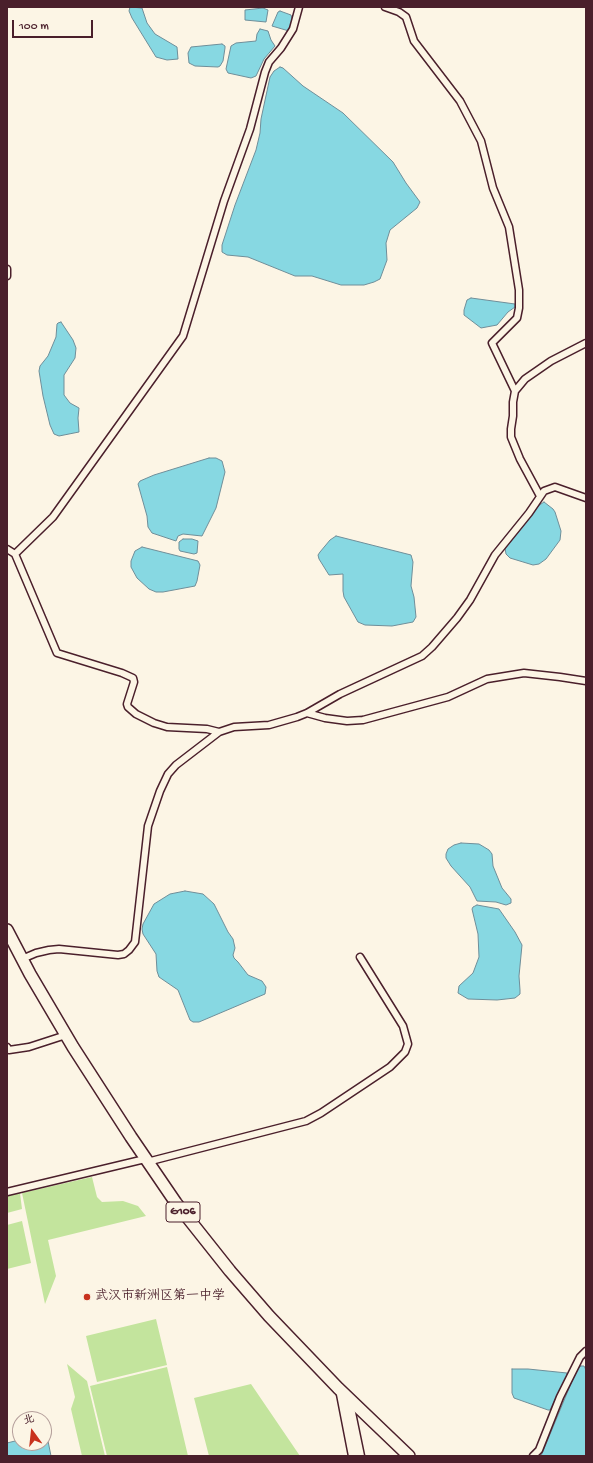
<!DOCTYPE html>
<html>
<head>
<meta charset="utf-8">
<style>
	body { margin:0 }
	#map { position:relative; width:593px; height:1463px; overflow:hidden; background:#fcf5e5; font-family:"Gochi Hand","LXGW WenKai TC",sans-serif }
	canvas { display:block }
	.frame { position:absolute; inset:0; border:8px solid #4a1f2b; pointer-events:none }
	.north { position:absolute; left:12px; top:1411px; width:40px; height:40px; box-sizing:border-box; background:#fcf5e5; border:1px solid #b59f9b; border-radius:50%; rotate:345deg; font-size:11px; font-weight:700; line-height:16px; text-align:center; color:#4a1f2b }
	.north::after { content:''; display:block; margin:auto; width:14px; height:18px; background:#c8321e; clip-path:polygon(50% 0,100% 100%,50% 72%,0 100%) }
	.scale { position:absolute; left:12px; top:20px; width:81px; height:18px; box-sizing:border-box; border:2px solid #4a1f2b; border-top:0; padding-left:5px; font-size:12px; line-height:14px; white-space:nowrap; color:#4a1f2b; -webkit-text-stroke:3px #fcf5e5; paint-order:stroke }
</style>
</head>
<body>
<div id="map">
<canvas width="593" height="1463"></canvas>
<div class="frame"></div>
<div class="north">北</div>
<div class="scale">100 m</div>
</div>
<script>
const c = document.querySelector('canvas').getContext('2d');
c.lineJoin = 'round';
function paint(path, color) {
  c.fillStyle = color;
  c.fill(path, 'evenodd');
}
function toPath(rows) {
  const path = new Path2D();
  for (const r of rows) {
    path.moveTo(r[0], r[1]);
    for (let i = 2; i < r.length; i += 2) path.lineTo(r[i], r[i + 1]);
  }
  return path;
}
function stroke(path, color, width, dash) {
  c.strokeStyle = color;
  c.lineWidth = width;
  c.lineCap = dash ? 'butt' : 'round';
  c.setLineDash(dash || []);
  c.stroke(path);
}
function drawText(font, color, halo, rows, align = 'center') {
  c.font = font + ' "Gochi Hand","LXGW WenKai TC",sans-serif';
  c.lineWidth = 3.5;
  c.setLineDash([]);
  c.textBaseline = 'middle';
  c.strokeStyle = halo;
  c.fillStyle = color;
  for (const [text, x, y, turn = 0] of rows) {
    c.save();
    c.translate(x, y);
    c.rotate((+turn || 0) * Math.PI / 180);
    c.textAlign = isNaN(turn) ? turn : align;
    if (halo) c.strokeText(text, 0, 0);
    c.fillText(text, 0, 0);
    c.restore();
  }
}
paint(toPath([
	[92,1177,97,1197,102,1202,123,1201,138,1206,146,1216,48,1240,56,1276,45,1304,22,1193],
	[20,1193,22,1209,7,1213,7,1196],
	[22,1221,31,1263,7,1269,7,1225],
	[156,1319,167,1365,97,1382,86,1336],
	[67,1364,87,1381,105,1456,82,1456,71,1409,75,1397],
	[167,1367,188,1456,107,1456,90,1386],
	[251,1384,300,1456,209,1456,194,1398]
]), '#c3e49d');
const water = toPath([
	[130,7,142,8,147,23,155,34,177,47,178,59,167,60,156,57,132,18,129,11,130,7],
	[263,8,268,10,266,22,245,20,245,10,263,8],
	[280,11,291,15,293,22,289,31,272,26,278,12,280,11],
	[260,29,268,31,271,40,275,46,264,59,256,76,251,78,228,73,226,69,231,46,236,43,256,41,257,34,260,29],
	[222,44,225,46,225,48,223,61,220,66,218,67,195,66,189,63,188,53,191,47,222,44],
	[280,67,283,68,303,86,343,113,393,162,406,183,420,202,417,208,390,230,386,243,387,260,380,279,374,282,364,285,341,285,312,276,295,276,248,257,227,255,222,252,222,245,235,205,256,150,260,133,261,119,270,77,274,71,280,67],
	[471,298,515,304,515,307,508,312,497,325,481,328,464,315,464,310,467,300,471,298],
	[61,322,73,340,76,348,75,358,64,375,64,395,70,403,79,408,78,418,79,432,59,436,54,434,50,425,43,396,39,371,40,366,48,356,56,337,57,324,58,323,61,322],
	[209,458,216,458,222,461,225,472,216,508,202,536,183,534,178,536,176,541,152,533,148,527,147,516,138,484,140,481,154,475,209,458],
	[544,502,553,509,555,512,561,531,560,540,546,559,539,564,533,565,510,558,506,554,505,548,538,506,544,502],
	[336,536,411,555,413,562,411,586,414,597,416,617,413,622,392,626,365,625,358,622,344,597,343,591,343,574,329,575,319,559,318,555,320,552,330,540,336,536],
	[183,539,192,539,198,541,197,553,194,554,180,551,179,549,179,542,183,539],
	[142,547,198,561,200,565,197,581,195,586,163,592,156,592,149,589,137,578,131,567,131,561,135,551,142,547],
	[461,843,479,844,489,850,492,854,493,866,502,888,511,899,511,903,506,905,496,902,477,901,470,887,451,866,446,858,446,854,448,849,454,845,461,843],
	[185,891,203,894,214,904,228,932,233,939,235,948,233,955,234,958,238,962,248,975,262,981,266,987,265,994,199,1022,193,1022,190,1020,178,990,159,977,157,971,156,954,143,934,142,929,143,924,154,904,170,894,185,891],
	[477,905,499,909,515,932,522,945,519,976,520,990,520,994,515,998,497,1000,468,999,458,993,459,986,473,973,479,957,478,934,472,909,473,907,477,905],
	[581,1366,584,1366,586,1370,586,1456,541,1456,577,1369,581,1366],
	[512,1369,528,1369,567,1373,567,1376,550,1410,548,1410,514,1398,512,1393,512,1369],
	[44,1435,47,1436,51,1456,7,1456,7,1443,15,1441,19,1438,20,1443,44,1443,44,1435]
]);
paint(water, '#87d8e2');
stroke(water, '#6f8e99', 1);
const street = toPath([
	[385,7,399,12,406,17,414,41,460,101,481,141,493,188,509,227,519,290,519,308,517,318,492,343,515,391],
	[7,269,7,276],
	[540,496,520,459,511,437,511,429,513,416,513,402,515,391,525,379,551,361,586,343],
	[7,549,15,554,57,653,122,673,133,678,134,682,127,704,128,707,136,714,154,723,167,727,207,729,219,732],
	[15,554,53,517,183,336,224,201,250,129,265,72,269,62,281,48,293,29,299,7],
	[307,713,325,718,347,721,363,720,448,697,487,679,524,673,560,677,586,681],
	[22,959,36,953,49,950,59,949,118,955,124,954,129,950,135,942,148,826,160,791,168,774,176,765,219,732,234,727,269,725,297,717,307,713,340,694,422,656,432,647,457,618,470,600,495,555,529,513,544,491,555,487,586,498],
	[7,1047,9,1050,29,1047,66,1035],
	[147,1162,306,1121,321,1113,390,1067,405,1052,408,1044,403,1026,360,957],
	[7,1192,145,1159],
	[533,1456,539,1450,560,1397,580,1357,586,1351]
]);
const secondary = toPath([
	[340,1389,353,1456],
	[348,1398,360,1456]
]);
const highway = toPath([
	[7,930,30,974,73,1047,131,1137,176,1203,230,1271,269,1316,338,1388,409,1456]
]);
stroke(street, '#4a1f2b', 9);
stroke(secondary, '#4a1f2b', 11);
stroke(highway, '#4a1f2b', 14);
stroke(street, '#fcf5e5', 6);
stroke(secondary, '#fcf5e5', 8);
stroke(highway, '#fcf5e5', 11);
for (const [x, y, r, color] of [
	[87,1297,4,"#c8321e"]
]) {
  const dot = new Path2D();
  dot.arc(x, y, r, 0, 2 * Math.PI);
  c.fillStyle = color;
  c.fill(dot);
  stroke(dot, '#fcf5e5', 1.5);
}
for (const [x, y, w] of [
	[183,1212,34]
]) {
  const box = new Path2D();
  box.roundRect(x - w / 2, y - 10, w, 20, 3);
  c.fillStyle = '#fcf5e5';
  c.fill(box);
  stroke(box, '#4a1f2b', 1);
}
drawText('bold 12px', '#4a1f2b', null, [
	["G106",183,1212]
]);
drawText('13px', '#4a1f2b', '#fcf5e5', [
	["武汉市新洲区第一中学",95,1297]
], 'left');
</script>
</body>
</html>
